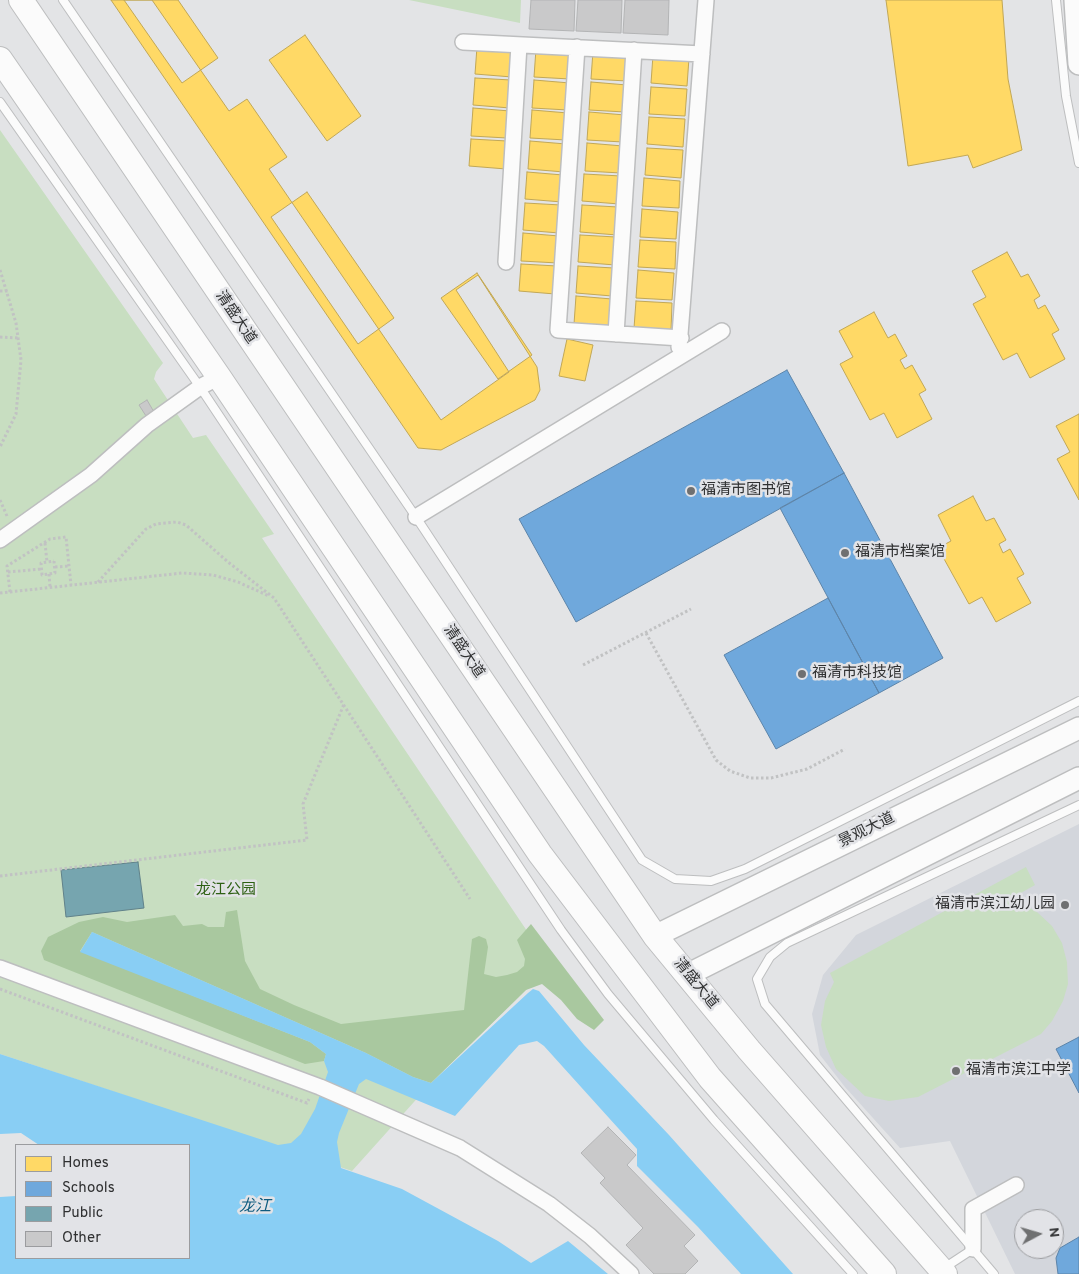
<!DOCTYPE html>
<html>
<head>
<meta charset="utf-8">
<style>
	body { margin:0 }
	#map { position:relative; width:1079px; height:1274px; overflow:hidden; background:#e3e4e6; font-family:Overpass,sans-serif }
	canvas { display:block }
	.legend { position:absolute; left:15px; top:1144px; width:175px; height:115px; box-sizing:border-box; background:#e2e3e7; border:1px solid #9b9c9f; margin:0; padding:6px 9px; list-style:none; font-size:15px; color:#303132 }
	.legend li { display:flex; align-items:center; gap:10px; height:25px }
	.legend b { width:25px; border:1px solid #9b9c9f }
	.north { position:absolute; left:1014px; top:1209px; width:50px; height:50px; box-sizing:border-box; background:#e2e3e7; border:1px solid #9b9c9f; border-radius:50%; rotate:84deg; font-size:14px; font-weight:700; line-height:20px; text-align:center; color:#303132 }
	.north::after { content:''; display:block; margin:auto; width:18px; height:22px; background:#6f7071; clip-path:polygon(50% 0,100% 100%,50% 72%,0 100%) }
</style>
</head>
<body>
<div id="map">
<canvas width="1079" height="1274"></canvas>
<ul class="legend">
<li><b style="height:14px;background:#ffd966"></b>Homes</li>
<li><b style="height:14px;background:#6fa8dc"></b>Schools</li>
<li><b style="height:14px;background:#76a5af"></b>Public</li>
<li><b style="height:14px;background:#c9c9ca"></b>Other</li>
</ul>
<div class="north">N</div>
</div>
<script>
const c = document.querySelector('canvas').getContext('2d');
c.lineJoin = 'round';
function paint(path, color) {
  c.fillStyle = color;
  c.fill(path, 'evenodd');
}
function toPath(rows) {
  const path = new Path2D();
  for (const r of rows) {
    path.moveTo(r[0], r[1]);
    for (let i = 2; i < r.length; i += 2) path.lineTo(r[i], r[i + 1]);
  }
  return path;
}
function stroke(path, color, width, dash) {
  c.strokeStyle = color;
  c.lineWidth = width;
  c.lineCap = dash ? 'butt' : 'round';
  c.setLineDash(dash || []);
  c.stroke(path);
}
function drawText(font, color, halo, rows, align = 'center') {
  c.font = font + ' Overpass,"Noto Sans SC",sans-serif';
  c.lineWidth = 5;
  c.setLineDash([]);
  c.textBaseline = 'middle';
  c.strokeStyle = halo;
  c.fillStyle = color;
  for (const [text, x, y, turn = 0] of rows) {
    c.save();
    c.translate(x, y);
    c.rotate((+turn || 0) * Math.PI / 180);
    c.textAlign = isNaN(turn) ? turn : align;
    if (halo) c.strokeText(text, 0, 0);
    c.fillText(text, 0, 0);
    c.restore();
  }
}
paint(toPath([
	[1079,824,1079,1274,1015,1274,950,1141,900,1148,845,1087,820,1055,812,1014,823,975,856,935],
	[1024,1219,1054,1219,1054,1249,1024,1249]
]), '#d3d6dc');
paint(toPath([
	[409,0,521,0,520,23],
	[0,130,163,363,156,372,154,379,193,438,206,435,274,534,262,538,552,968,526,990,431,1083,352,1171,0,1054],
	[1026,867,1035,885,1012,898,1037,912,1052,926,1062,943,1067,962,1068,984,1063,1001,1052,1021,1041,1034,918,1097,889,1101,865,1096,836,1069,826,1047,821,1025,825,1001,834,982,830,973]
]), '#c8dec1');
paint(toPath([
	[237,910,245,961,260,989,294,1005,341,1024,464,1010,472,939,479,936,486,939,488,947,484,974,496,977,507,975,517,972,524,966,525,959,517,940,531,924,604,1020,594,1030,577,1019,561,1000,542,984,526,990,431,1083,413,1077,366,1053,92,932,80,951,310,1042,326,1054,324,1061,305,1064,44,960,41,951,48,937,79,922,103,917,127,922,175,915,183,926,202,924,208,927,224,927,226,912]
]), '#a9c89f');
paint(toPath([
	[92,932,366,1053,413,1077,431,1083,528,993,533,989,539,991,584,1045,669,1135,793,1274,741,1274,698,1227,637,1166,637,1149,544,1046,537,1041,519,1045,455,1116,366,1079,359,1084,339,1133,337,1142,341,1168,402,1189,498,1241,531,1263,568,1241,608,1274,0,1274,0,1197,16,1196,16,1258,189,1258,189,1145,39,1145,21,1133,0,1134,0,1054,278,1145,291,1143,301,1134,315,1109,328,1072,324,1061,326,1054,310,1042,80,952]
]), '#89cef4');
const homes = toPath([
	[111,0,152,0,229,111,247,99,287,157,269,169,441,420,509,372,456,290,478,275,537,367,540,390,535,400,441,450,418,448,111,0],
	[124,0,178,0,218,58,182,83,124,0],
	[886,0,1002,0,1008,79,1022,150,973,168,968,155,908,166,886,0],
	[305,35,361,116,327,141,269,60,305,35],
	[477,47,514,49,512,77,475,74,477,47],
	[536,49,572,52,570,79,534,77,536,49],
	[593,51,629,54,627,81,591,79,593,51],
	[653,55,689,58,687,86,651,83,653,55],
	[475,78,511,80,510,108,473,105,475,78],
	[534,80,570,83,568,110,532,108,534,80],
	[591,82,627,85,625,112,589,110,591,82],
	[651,87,687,89,685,116,649,114,651,87],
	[473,108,510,111,507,138,471,136,473,108],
	[532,110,568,113,566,140,530,138,532,110],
	[589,112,625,115,623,142,587,140,589,112],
	[649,117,685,119,683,147,647,144,649,117],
	[471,139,507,141,506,169,469,166,471,139],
	[530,141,566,144,564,172,528,169,530,141],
	[587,143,623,146,621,173,585,171,587,143],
	[647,148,683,150,681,178,645,175,647,148],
	[527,172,563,175,562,202,525,199,527,172],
	[584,174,621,176,619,204,582,201,584,174],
	[644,178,680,181,679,208,642,206,644,178],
	[307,192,394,318,358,344,271,217,307,192],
	[525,203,561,205,559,233,523,230,525,203],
	[582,205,618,207,617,235,580,232,582,205],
	[642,209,678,212,676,239,640,237,642,209],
	[523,233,559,236,558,263,521,261,523,233],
	[580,235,616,237,615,265,578,262,580,235],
	[640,240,676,242,675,269,638,267,640,240],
	[1007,252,1021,277,1028,274,1040,296,1034,300,1038,309,1045,305,1059,330,1052,334,1065,359,1030,378,1017,353,1003,360,973,304,986,297,972,271,1007,252],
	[521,264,557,266,555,294,519,291,521,264],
	[578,266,614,268,612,296,576,293,578,266],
	[638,270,674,273,672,300,636,298,638,270],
	[477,273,532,355,498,379,441,298,477,273],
	[576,296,612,299,610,326,574,324,576,296],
	[636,301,672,303,671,331,634,328,636,301],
	[874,312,888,338,895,334,907,356,900,360,905,369,912,365,926,390,919,394,932,419,897,438,884,413,870,420,840,364,853,357,839,331,874,312],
	[567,339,593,345,585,381,559,376,567,339],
	[1079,414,1079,500,1057,459,1070,452,1056,426,1079,414],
	[973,496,986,521,994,518,1006,540,999,544,1003,553,1010,549,1024,574,1017,578,1031,603,996,622,982,597,969,604,938,548,951,541,938,515,973,496]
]);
paint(homes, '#ffd966');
stroke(homes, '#c1a756', 1);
const schools = toPath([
	[787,370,844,473,576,622,519,519,787,370],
	[844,473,943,658,879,693,780,508,844,473],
	[828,598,879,693,776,749,724,655,828,598],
	[1079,1037,1079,1093,1056,1049,1079,1037],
	[1079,1237,1079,1274,1058,1274,1056,1258,1060,1248,1079,1237]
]);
paint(schools, '#6fa8dc');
stroke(schools, '#5c84a9', 1);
const public = toPath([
	[138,862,144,908,66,917,61,870,138,862]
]);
paint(public, '#76a5af');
stroke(public, '#61828a', 1);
const building = toPath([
	[531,0,575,0,574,31,529,29,531,0],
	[578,0,622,0,621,33,576,31,578,0],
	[625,0,669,0,668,35,623,33,625,0],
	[147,400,154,412,146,416,139,405,147,400],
	[608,1127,636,1155,627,1165,695,1235,684,1246,698,1261,685,1274,654,1274,626,1245,643,1228,600,1183,605,1178,581,1153,608,1127]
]);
paint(building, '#c9c9ca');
stroke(building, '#b3b4b5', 1);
const lane = toPath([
	[63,0,416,517,642,860,675,879,711,881,745,869,1079,701],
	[1056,0,1066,96,1079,163],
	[0,102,200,387,561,930,608,994,714,1120,853,1274],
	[944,1268,973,1249],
	[994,1274,765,1004,757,979,770,957,787,943,1079,805]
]);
const street = toPath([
	[463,42,702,54],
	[577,47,558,330,681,338],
	[506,262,519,45],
	[616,334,634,50],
	[679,347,706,0],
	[416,517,722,331],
	[0,540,91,475,147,425,200,387,219,377],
	[0,968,320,1087,460,1148,549,1204,590,1236,631,1274],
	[973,1249,973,1209,1016,1185]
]);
const secondary = toPath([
	[1075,0,1079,64],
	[655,936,1079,728],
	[687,975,1079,778]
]);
const primary = toPath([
	[21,0,655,936,749,1050,945,1274],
	[0,59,219,377,540,854,710,1078,884,1274]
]);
stroke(lane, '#bdbebf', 10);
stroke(street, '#bdbebf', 18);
stroke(secondary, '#bdbebf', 24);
stroke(primary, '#bdbebf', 26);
stroke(toPath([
	[0,270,16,323,21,360,16,414,0,447],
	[0,291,8,291],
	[0,337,19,338],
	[0,500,7,516],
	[45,543,47,562],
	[54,561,55,573,42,575,41,563,54,561],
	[55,567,69,566],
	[8,572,42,569],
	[49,574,50,587],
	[98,582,146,529,156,524,177,522,186,525,228,562,274,598,470,899],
	[10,592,7,566,50,539,66,537,71,585],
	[0,593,182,573,213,575,238,582,269,596],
	[646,633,716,760,730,771,750,778,771,778,807,769,845,749],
	[583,665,691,609],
	[0,876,307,840,303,804,344,704],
	[0,989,296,1099,307,1103,309,1099]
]), '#c1c2c3', 3, [2.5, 2.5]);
stroke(lane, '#fbfbfb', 8);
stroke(street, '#fbfbfb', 15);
stroke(secondary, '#fbfbfb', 21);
stroke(primary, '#fbfbfb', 24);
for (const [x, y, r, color] of [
	[691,491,5,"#6f7071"],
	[845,553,5,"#6f7071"],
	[802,674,5,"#6f7071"],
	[1065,905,5,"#6f7071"],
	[956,1071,5,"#6f7071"]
]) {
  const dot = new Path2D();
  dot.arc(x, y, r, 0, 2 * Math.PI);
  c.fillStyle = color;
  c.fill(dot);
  stroke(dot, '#e2e3e7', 2);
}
drawText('15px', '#303132', '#e2e3e7', [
	["清盛大道",235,318,56],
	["清盛大道",463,652,56],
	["景观大道",867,831,-26],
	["清盛大道",695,984,51]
]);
drawText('15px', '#303132', '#e2e3e7', [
	["福清市图书馆",701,491],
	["福清市档案馆",855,553],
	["福清市科技馆",812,674],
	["福清市滨江幼儿园",1055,905,"right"],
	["福清市滨江中学",966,1071]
], 'left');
drawText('15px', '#2e6114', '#e2e3e7', [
	["龙江公园",226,891]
]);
drawText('italic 16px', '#0e5b7f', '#e2e3e7', [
	["龙江",255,1208]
]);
</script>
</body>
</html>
